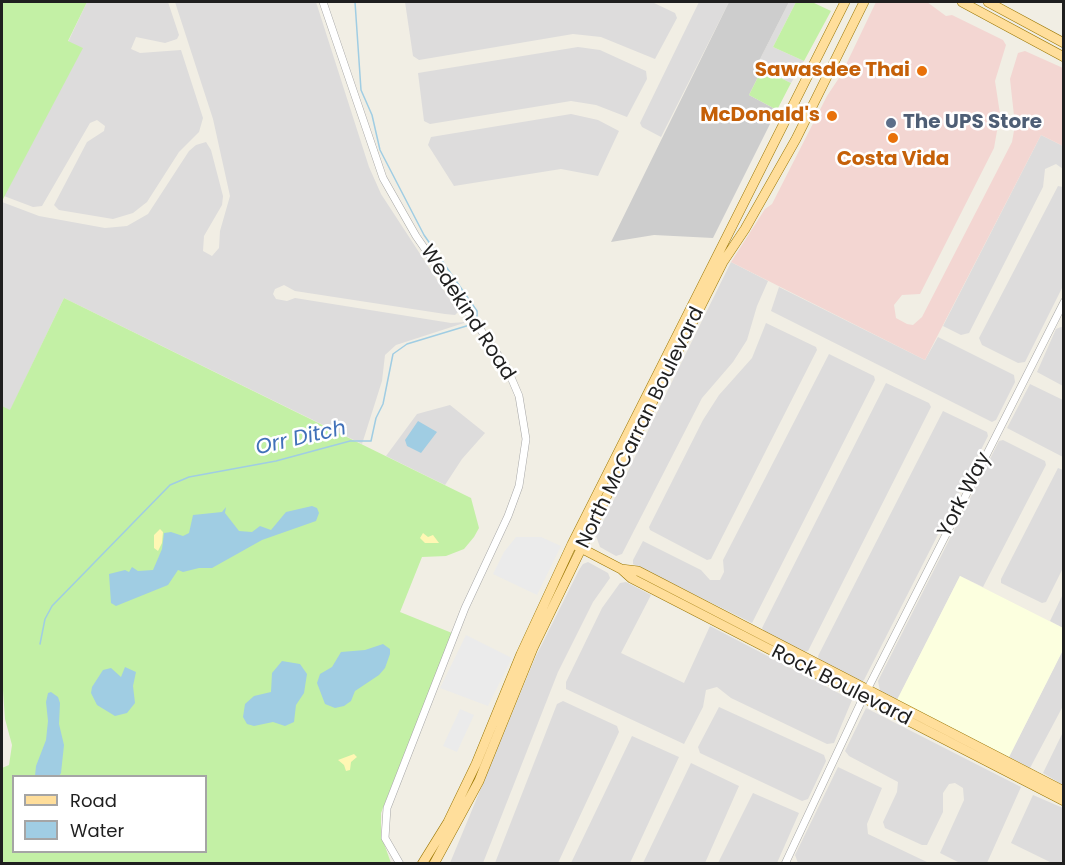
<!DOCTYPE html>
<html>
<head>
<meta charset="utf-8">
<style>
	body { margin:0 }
	#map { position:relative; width:1065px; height:865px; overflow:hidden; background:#f1eee4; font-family:Poppins,sans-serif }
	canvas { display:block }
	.frame { position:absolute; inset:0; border:3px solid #1f1f1f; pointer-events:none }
	.legend { position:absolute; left:12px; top:775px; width:195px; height:78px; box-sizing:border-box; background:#fff; border:2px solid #a5a5a5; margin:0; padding:8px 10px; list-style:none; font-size:18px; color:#1f1f1f }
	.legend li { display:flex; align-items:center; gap:12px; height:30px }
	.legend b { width:30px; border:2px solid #a5a5a5 }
</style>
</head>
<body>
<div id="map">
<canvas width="1065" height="865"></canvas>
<div class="frame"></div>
<ul class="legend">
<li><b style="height:8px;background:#ffde9b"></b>Road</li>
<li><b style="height:16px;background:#a0cde3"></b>Water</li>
</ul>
</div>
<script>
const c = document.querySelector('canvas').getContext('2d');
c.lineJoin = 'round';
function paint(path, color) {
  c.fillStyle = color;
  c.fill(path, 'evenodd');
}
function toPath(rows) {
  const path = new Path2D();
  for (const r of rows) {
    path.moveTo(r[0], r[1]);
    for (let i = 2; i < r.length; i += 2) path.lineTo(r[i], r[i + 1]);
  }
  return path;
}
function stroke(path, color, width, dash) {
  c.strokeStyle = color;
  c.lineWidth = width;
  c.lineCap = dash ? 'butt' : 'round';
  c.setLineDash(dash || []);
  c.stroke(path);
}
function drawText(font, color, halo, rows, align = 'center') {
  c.font = font + ' Poppins,sans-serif';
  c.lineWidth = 5;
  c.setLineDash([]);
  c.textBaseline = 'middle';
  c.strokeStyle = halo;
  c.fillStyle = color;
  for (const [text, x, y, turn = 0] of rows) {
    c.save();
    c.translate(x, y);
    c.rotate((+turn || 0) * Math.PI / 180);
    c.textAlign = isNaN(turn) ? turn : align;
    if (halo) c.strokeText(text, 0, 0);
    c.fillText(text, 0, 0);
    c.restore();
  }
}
paint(toPath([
	[87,2,168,2,179,35,177,39,165,43,136,37,131,49,140,53,181,50,203,118,199,132,179,152,147,202,133,213,113,219,59,210,54,205,87,142,104,131,105,126,97,120,90,123,42,206,33,207,4,196,82,48,68,42],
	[175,2,316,2,369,167,381,194,458,312,455,315,445,314,295,291,284,285,275,289,273,294,276,299,287,301,295,298,451,323,467,322,396,345,385,355,382,381,362,444,64,298,10,411,2,406,2,202,39,216,105,228,127,226,148,214,189,151,196,145,206,142,211,150,223,196,222,205,204,236,203,251,212,256,219,248,220,231,230,196,213,119],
	[405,2,652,2,675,13,677,18,655,59,601,37,573,34,419,60,413,56],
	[699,2,729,2,661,137,642,127,640,123],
	[789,2,796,2,773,47,804,61,791,83,766,71,760,73,756,67],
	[578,47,600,50,646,71,647,79,627,117,596,105,571,101,430,124,424,121,418,73],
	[571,114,598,120,619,131,598,176,561,169,454,186,428,145,431,137],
	[1041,135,1063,146,1063,169,1056,164,1045,169,1043,187,969,333,961,335,943,326],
	[1058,186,1063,187,1063,286,1025,362,1018,363,982,345,979,338],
	[731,262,768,281,757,306,747,340,733,362,702,398,622,554,616,556,600,547,596,536],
	[779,287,925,360,938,337,1014,375,1015,382,996,420,992,422,771,311],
	[766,323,816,347,817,350,711,559,707,560,650,530,649,527,703,420,719,395,752,358],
	[1061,327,1064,328,1063,386,1037,372,1056,329],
	[829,354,874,376,875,380,752,623,633,564,633,560,643,541,701,570,710,580,720,580,724,572,723,560],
	[886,383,929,403,931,407,808,651,804,652,765,632,762,628],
	[1030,384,1063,400,1063,457,1007,428],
	[450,405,485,433,462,459,445,485,386,456,417,414],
	[943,411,987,432,988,436,864,680,861,682,819,660,818,656],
	[1003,440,1045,461,1046,465,983,587,960,576,897,700,880,691,878,681,999,441],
	[1058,468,1063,470,1063,568,1046,602,1042,603,1001,583,1001,579],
	[588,562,608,573,610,578,593,602,558,672,483,863,450,863,535,658,579,570,583,564],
	[626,582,651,595,621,653,684,683,710,626,852,700,834,743,827,744,731,698,717,687,706,690,703,707,684,744,566,689,566,682,602,608,620,583],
	[1063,594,1063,628,1050,621],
	[1063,650,1063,706,1030,768,1009,757],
	[563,701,617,726,619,732,558,863,495,863,557,704],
	[719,707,824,755,826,761,808,799,802,801,700,753,698,747],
	[866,708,1021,787,987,863,960,863,940,853,964,800,963,788,955,783,949,784,943,793,943,812,927,845,922,845,885,828,883,822,897,792,898,782,849,756,845,751],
	[1063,732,1063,785,1043,773],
	[632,736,679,757,630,863,571,863],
	[691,763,739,786,705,863,643,863],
	[838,767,882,788,867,824,868,834,929,863,798,863,795,855],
	[753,793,799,813,777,863,718,863],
	[1033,795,1063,808,1063,863,1052,863,1011,843]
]), '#dddcdc');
paint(toPath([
	[876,2,927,2,946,16,952,15,1003,40,1006,45,995,81,1000,114,994,148,920,294,902,295,894,305,896,318,907,324,913,325,922,317,1012,142,1015,125,1010,79,1018,53,1025,51,1063,68,1063,146,1041,135,925,360,731,262,765,209,772,204,827,96,841,75]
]), '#f3d6d2');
paint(toPath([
	[960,576,1063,628,1063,650,1009,757,897,700]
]), '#fcffdf');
paint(toPath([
	[729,2,789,2,756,67,760,73,749,95,777,110,713,238,654,235,611,242]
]), '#cdcdcd');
paint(toPath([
	[2,2,87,2,68,41,83,48,2,201],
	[796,2,812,2,831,11,804,61,773,47],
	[766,71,791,83,777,110,749,95,760,73],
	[64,298,471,498,479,528,474,537,464,549,446,556,422,557,400,612,452,633,381,813,381,835,391,863,2,863,2,768,9,765,12,745,5,719,2,676,2,406,10,410],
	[14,776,206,776,206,852,14,852]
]), '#c3f0a5');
paint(toPath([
	[160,529,163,532,162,543,158,551,154,548,154,535],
	[423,533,428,537,433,535,439,543,425,543,420,538],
	[354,754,357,757,351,762,350,770,346,771,344,765,338,760]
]), '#fff7b4');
paint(toPath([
	[516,537,541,537,561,546,537,595,493,574,504,552],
	[466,635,512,658,488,706,440,688],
	[460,709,474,715,457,752,443,746]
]), '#ebebeb');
paint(toPath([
	[418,421,437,432,421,453,407,446,405,440],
	[312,506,317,508,319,513,316,521,262,540,212,568,199,568,183,572,178,570,168,585,116,606,111,603,109,574,125,570,129,572,132,567,138,571,153,570,162,549,164,533,171,532,183,536,189,533,193,515,222,512,226,507,225,513,239,531,252,532,260,526,271,530,286,512],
	[383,644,390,649,390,654,385,668,379,675,355,691,351,701,344,706,335,708,325,704,317,683,320,674,332,667,341,652,365,650],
	[282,661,300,664,307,674,304,693,296,705,294,722,285,726,273,722,254,726,247,724,243,717,245,704,254,696,271,692,272,673],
	[125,667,136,672,133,686,135,703,127,713,115,716,97,705,91,693,92,687,103,670,111,668,121,677],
	[51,692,58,697,60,703,59,724,64,745,61,773,59,776,35,776,36,766,46,740,48,721,46,702,48,693]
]), '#a0cde3');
stroke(toPath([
	[355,2,361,90,372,115,380,150,424,235,477,311,477,321],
	[40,644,45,619,52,606,170,485,189,477,276,461,350,441,371,441,376,418,383,404,393,354,407,344,473,324]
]), '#a0cde3', 1.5);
const minor = toPath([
	[323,2,383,178,416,236,507,368,519,396,526,439,519,486,508,516,465,608,387,808,385,838,400,864],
	[785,864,863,698,1064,302]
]);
const major = toPath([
	[962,2,1064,57],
	[988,2,1064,43],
	[577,546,621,569,631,578,1064,801],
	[621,569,638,571,1064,791],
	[422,864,448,822,476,764,521,654,572,544,845,2],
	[434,864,479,781,533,648,647,413,723,262,745,229,796,139,864,2]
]);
stroke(minor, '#a6a6a6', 8);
stroke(major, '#9a7600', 10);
stroke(minor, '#fff', 7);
stroke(major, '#ffde9b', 9);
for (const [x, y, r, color] of [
	[922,71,6,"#e8710a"],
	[832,116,6,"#e8710a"],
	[891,123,6,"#5c6f8a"],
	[893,138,6,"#e8710a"]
]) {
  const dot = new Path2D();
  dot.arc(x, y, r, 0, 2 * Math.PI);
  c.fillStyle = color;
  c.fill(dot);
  stroke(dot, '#fff', 2);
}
drawText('bold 20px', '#c56008', '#fff', [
	["Sawasdee Thai",910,71],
	["McDonald's",820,116],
	["Costa Vida",893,160,"center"]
], 'right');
drawText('bold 20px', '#4e5e75', '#fff', [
	["The UPS Store",903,123]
], 'left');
drawText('20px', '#1f1f1f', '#fff', [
	["Wedekind Road",467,313,57],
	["North McCarran Boulevard",641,428,-64],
	["York Way",965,495,-63],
	["Rock Boulevard",841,686,27]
]);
drawText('italic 21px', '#4171b9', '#fff', [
	["Orr Ditch",301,439,-13]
]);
</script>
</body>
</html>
